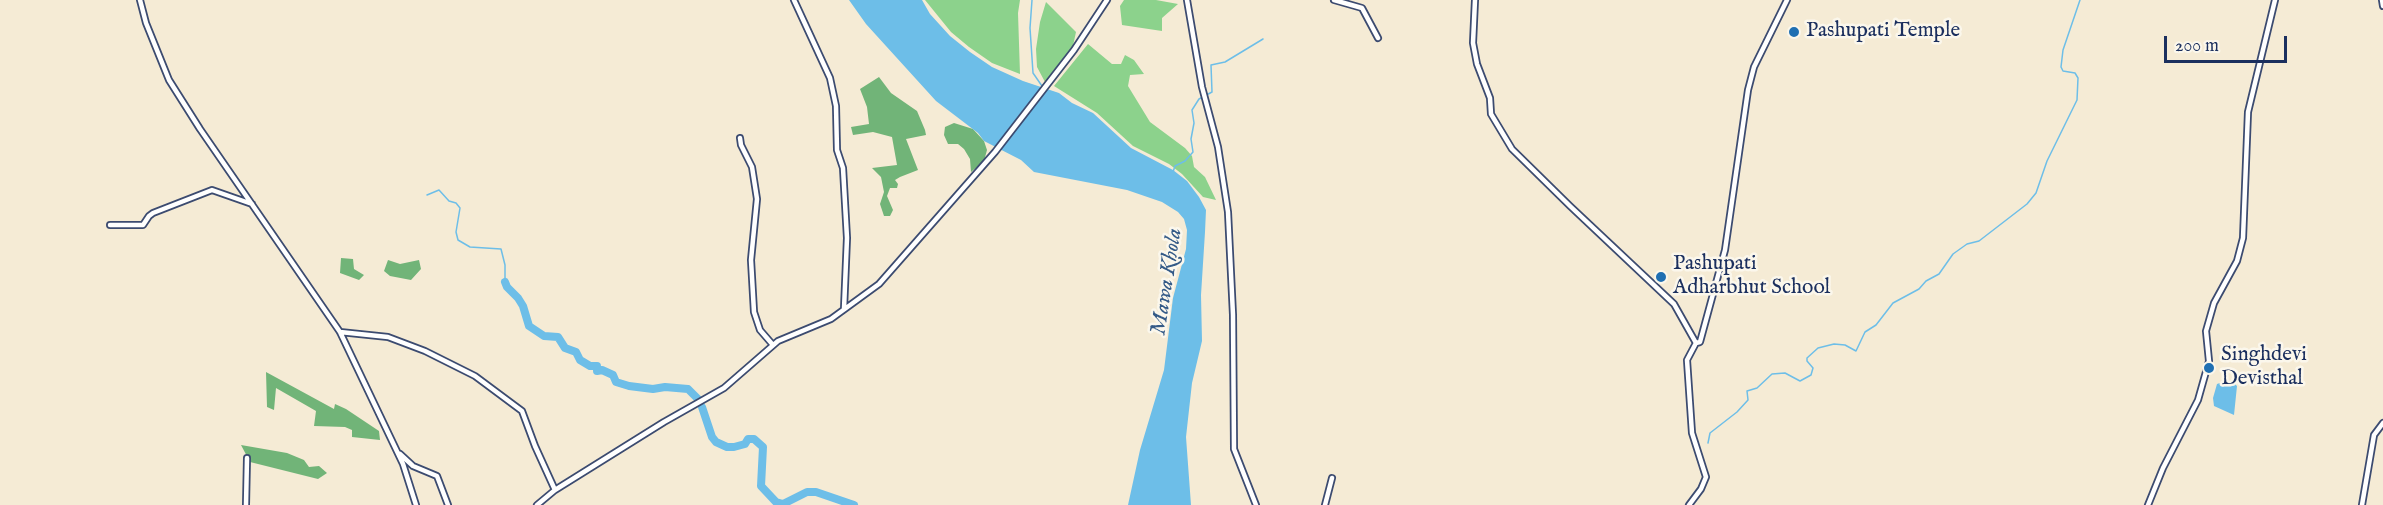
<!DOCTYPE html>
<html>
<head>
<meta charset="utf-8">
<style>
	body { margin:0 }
	#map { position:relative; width:2383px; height:505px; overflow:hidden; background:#f5ebd5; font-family:"IM FELL English",serif }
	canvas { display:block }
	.scale { position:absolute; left:2164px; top:36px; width:123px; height:27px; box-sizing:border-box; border:3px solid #1b2f5e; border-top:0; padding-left:8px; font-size:18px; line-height:21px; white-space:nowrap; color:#1b2f5e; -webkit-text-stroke:4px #fbf7ec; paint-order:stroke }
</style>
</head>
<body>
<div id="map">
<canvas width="2383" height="505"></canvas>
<div class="scale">200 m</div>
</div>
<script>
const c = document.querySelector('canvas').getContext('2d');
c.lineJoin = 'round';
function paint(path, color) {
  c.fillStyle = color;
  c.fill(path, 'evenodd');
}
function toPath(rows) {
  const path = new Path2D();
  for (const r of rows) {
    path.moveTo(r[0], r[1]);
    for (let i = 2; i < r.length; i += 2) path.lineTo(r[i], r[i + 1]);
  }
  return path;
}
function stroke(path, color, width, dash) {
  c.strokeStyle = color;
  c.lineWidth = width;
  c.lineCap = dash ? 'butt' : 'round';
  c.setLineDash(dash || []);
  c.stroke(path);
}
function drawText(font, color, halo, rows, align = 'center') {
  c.font = font + ' "IM FELL English",serif';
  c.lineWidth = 5;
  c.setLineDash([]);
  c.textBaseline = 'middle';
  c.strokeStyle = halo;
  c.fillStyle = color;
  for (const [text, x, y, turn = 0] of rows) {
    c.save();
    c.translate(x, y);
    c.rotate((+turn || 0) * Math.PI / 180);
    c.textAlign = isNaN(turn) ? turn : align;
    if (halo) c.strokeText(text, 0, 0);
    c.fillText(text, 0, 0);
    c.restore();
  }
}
paint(toPath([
	[925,0,1020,0,1018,13,1020,74,992,63,969,47,951,32],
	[1124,0,1156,0,1178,4,1162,18,1162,31,1122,25,1120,6],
	[1046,2,1076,32,1073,46,1045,82,1037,67,1036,49,1040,22],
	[1088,44,1112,64,1121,64,1125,55,1134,60,1144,74,1130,75,1128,86,1150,122,1185,148,1192,156,1194,167,1205,177,1216,200,1203,197,1182,174,1169,164,1133,146,1097,113,1054,86]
]), '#8cd28c');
paint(toPath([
	[879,77,891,93,917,111,925,130,926,135,906,139,918,170,900,177,895,180,898,184,897,188,890,188,887,196,893,210,890,216,884,216,880,204,884,192,881,177,872,168,897,165,892,137,873,132,853,135,851,127,869,124,867,107,860,89],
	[954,123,973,129,984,141,987,150,984,161,971,172,970,159,964,149,958,144,948,144,944,135,945,127],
	[341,258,353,259,354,269,364,275,359,280,340,273],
	[388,260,400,264,419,260,421,269,411,280,390,276,384,271],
	[266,372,334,409,335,404,346,409,379,431,380,440,352,437,352,430,345,427,314,426,316,411,276,388,274,410,267,407],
	[241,445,287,453,304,460,309,467,319,466,327,473,318,479,250,462]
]), '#71b478');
paint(toPath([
	[849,0,922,0,930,14,950,36,970,52,992,67,1023,81,1059,93,1072,103,1093,113,1131,148,1173,170,1187,181,1199,197,1206,210,1205,232,1201,295,1202,341,1192,383,1186,437,1191,505,1128,505,1140,450,1164,370,1173,298,1186,249,1187,230,1184,219,1178,212,1162,202,1127,190,1034,172,1021,160,984,141,978,133,936,101,866,24],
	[2220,383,2234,383,2237,386,2234,415,2214,406,2213,398,2217,384]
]), '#6dbee8');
stroke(toPath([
	[1032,0,1030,28,1033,73,1042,86],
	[1173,172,1175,166,1185,161,1193,152,1191,139,1194,123,1192,110,1199,99,1212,92,1211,65,1225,62,1263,39],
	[427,195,439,190,449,201,456,203,460,208,456,232,458,240,470,247,501,249,505,265,505,282],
	[1708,443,1710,433,1737,412,1748,400,1747,391,1757,388,1772,374,1785,373,1800,381,1811,375,1813,368,1807,361,1807,358,1818,348,1834,344,1845,345,1856,351,1865,332,1876,325,1893,303,1919,289,1926,281,1939,274,1953,254,1967,244,1979,241,2027,204,2036,193,2047,161,2077,100,2078,78,2075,73,2063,71,2061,67,2063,50,2080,0]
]), '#6dbee8', 1.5);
stroke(toPath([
	[505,282,507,287,518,298,523,306,529,326,544,336,558,337,565,348,576,352,580,360,590,366,597,366,597,371,602,370,613,375,616,382,629,386,653,389,665,387,688,389,698,399],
	[702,407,712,437,716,442,727,447,734,447,745,444,748,439,754,439,763,447,761,486,776,502,783,504,807,492,816,492,854,505]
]), '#6dbee8', 8);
const street = toPath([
	[140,0,146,23,169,80,200,129,340,332,403,464,416,505],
	[794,0,830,78,836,106,837,150,843,168,847,238,844,309],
	[1187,0,1202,87,1218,147,1228,212,1233,315,1234,449,1256,505],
	[1334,0,1362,8,1378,38],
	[1475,0,1473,43,1477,64,1490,98,1491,114,1512,149,1570,206,1674,304,1696,343],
	[2382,0,2383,6],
	[740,138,741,145,752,167,757,199,751,260,754,312,760,330,773,345],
	[110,225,143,225,149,216,153,213,212,190,252,204],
	[340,332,388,337,425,351,475,376,522,411,535,446,555,490],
	[400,454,413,466,437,476,448,505],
	[246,505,247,458],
	[537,505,555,490,664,422,724,388,778,341,831,319,879,284,995,152,1074,50,1107,0],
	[1325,505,1332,478],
	[1689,505,1701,489,1706,477,1692,433,1687,360,1696,343,1700,342,1725,250,1748,90,1754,67,1787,0],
	[2148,505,2163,468,2198,400,2209,361,2206,331,2214,303,2237,261,2243,238,2248,112,2275,0],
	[2362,505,2374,435,2383,423]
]);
stroke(street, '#3c4b70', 8);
stroke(street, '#fff', 4.5);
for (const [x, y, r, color] of [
	[1794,32,6,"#1f6fb2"],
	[1661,277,6,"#1f6fb2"],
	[2209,368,6,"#1f6fb2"]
]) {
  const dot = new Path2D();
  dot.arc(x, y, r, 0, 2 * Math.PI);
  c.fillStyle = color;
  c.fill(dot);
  stroke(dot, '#fbf7ec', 2);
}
drawText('21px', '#1b2f5e', '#fbf7ec', [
	["Pashupati Temple",1806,32],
	["Pashupati",1673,265],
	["Adharbhut School",1673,289],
	["Singhdevi",2221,356],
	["Devisthal",2221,380]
], 'left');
drawText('italic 22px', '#345a87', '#fbf7ec', [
	["Mawa Khola",1168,282,-81]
]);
</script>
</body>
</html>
